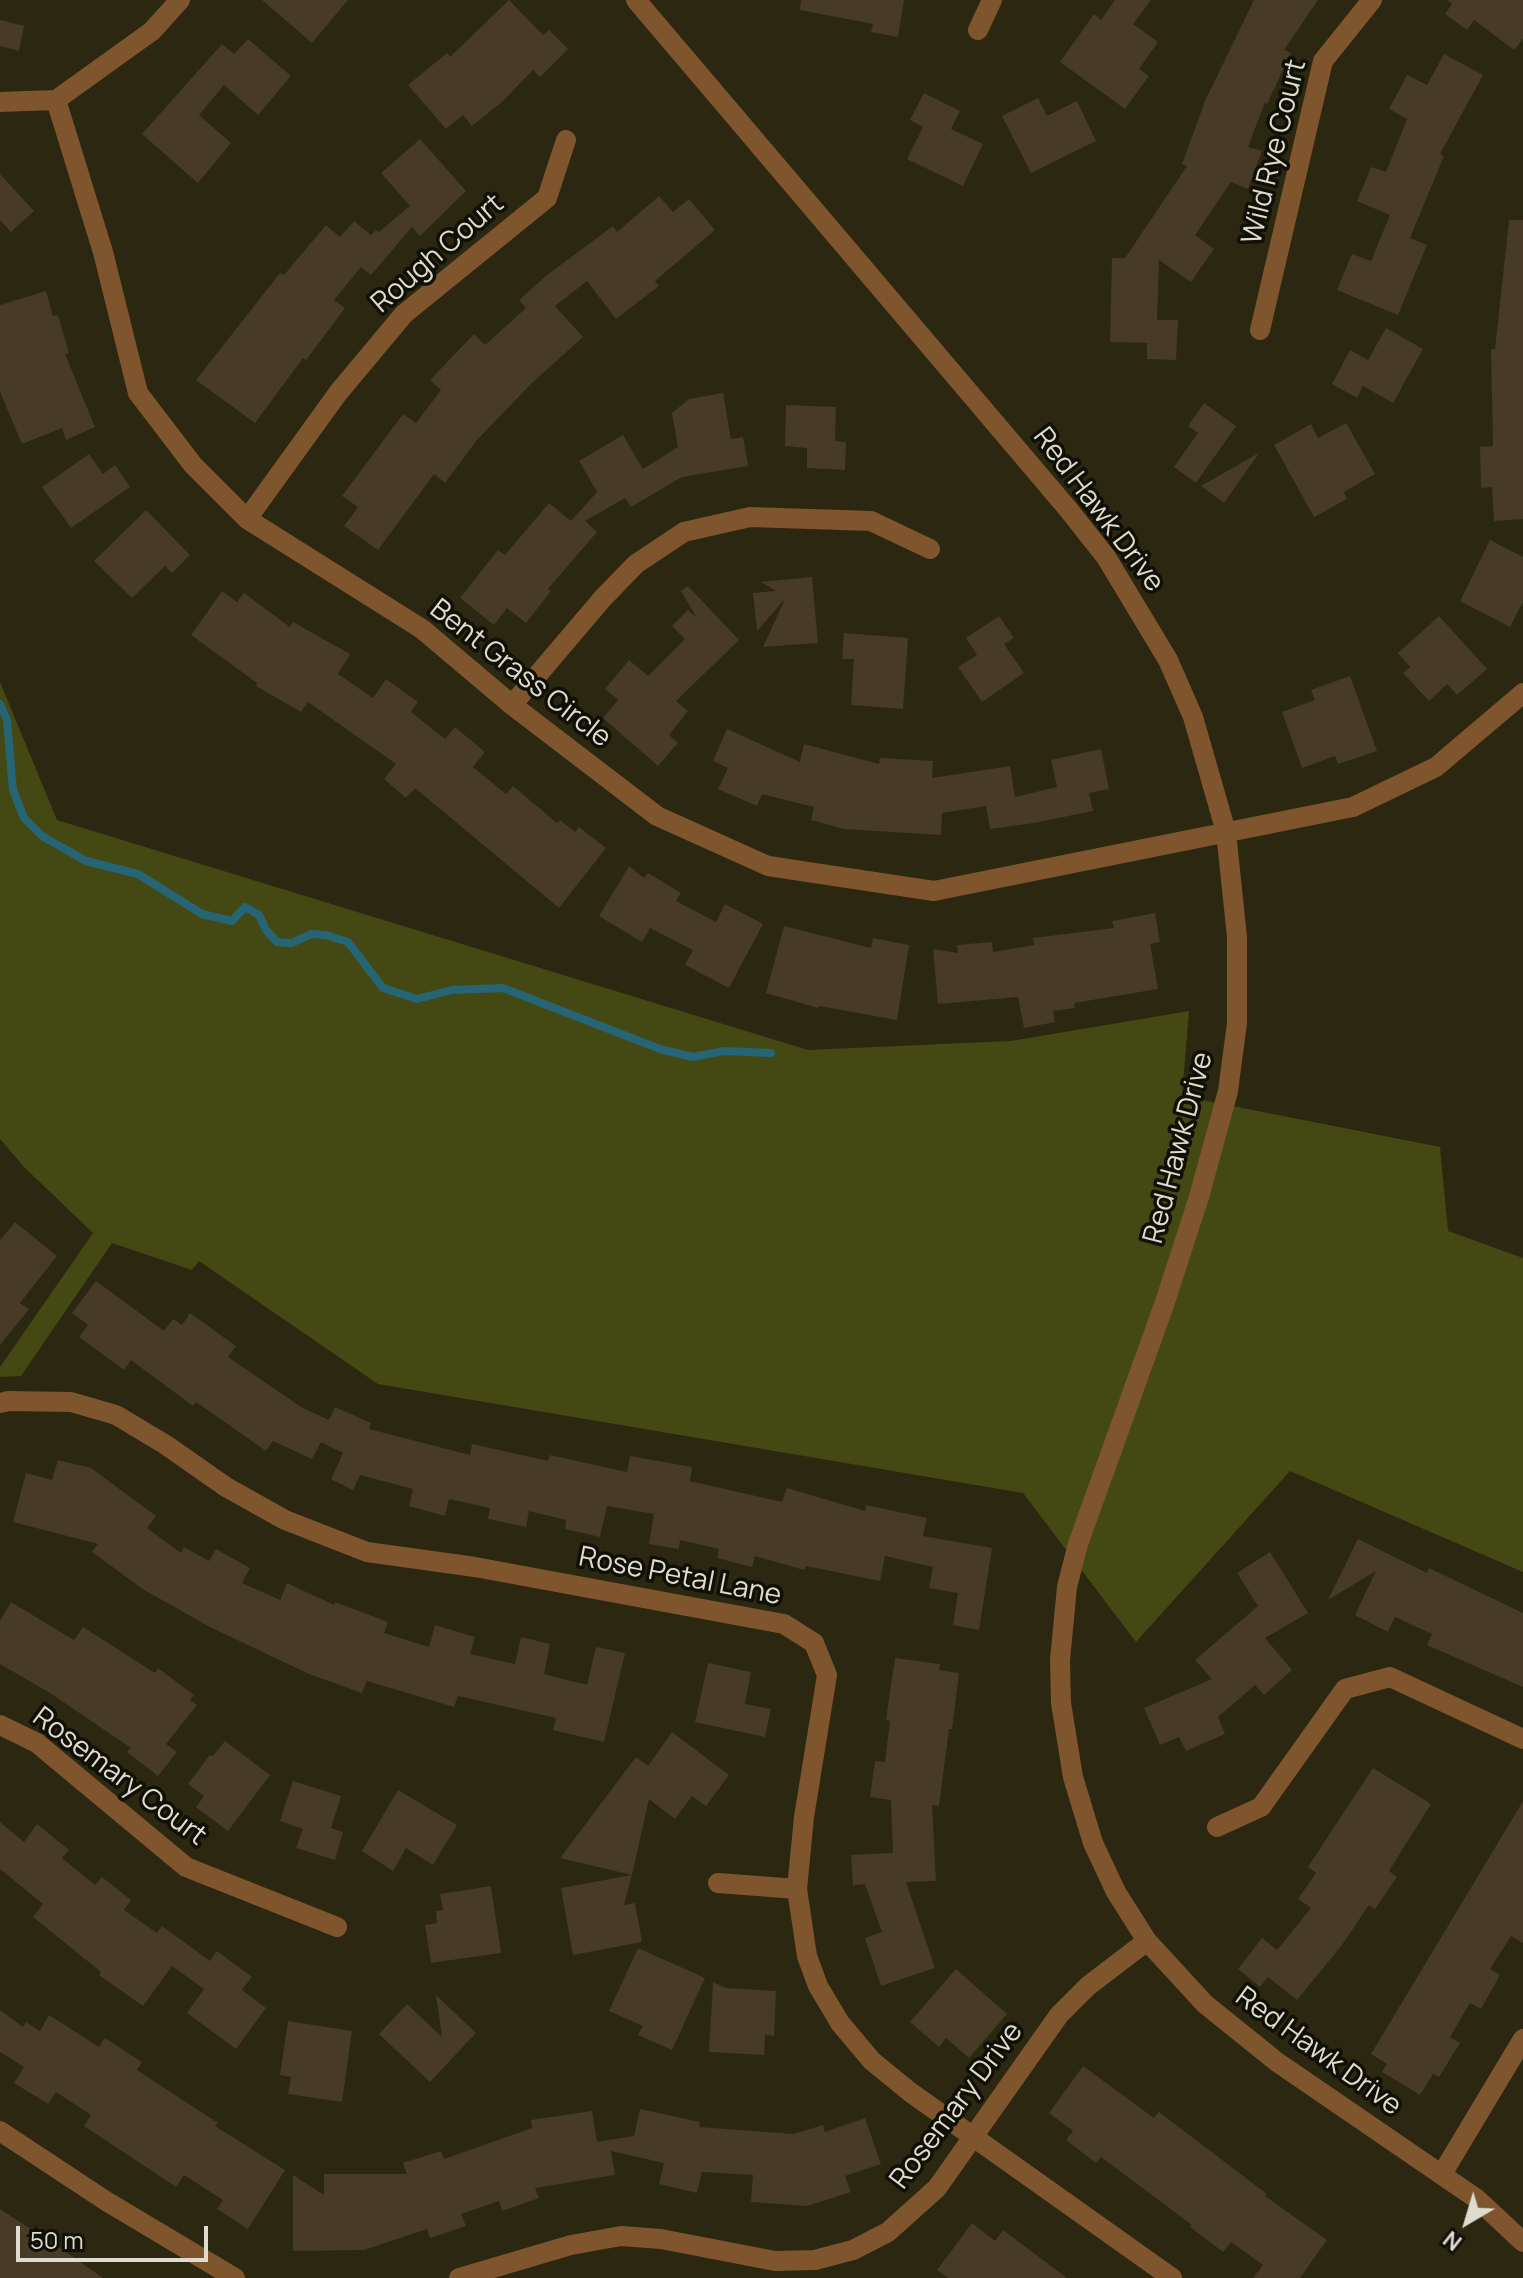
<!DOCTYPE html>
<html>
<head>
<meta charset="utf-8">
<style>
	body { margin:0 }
	#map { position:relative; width:1523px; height:2278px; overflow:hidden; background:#2b2711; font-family:Manrope,sans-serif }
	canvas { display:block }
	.north { position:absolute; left:1427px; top:2182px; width:80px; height:80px; -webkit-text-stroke:6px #111007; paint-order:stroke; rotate:218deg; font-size:22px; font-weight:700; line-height:32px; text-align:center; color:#dedcce }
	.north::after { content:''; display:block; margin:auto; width:28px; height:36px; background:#dedcce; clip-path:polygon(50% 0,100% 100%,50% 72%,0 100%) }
	.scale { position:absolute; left:16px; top:2226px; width:192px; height:36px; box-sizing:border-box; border:4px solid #dedcce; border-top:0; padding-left:10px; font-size:24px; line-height:28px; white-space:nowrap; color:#dedcce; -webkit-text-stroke:6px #111007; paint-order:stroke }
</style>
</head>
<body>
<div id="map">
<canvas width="1523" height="2278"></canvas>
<div class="north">N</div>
<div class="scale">50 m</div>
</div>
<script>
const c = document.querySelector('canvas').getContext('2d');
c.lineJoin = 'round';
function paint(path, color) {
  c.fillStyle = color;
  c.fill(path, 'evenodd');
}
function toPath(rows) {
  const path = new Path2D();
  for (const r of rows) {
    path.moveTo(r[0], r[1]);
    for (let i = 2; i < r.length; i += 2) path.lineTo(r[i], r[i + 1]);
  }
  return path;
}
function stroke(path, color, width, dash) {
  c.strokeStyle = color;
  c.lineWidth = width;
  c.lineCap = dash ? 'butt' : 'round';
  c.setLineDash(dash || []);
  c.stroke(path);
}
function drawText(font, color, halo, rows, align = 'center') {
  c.font = font + ' Manrope,sans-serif';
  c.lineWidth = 7;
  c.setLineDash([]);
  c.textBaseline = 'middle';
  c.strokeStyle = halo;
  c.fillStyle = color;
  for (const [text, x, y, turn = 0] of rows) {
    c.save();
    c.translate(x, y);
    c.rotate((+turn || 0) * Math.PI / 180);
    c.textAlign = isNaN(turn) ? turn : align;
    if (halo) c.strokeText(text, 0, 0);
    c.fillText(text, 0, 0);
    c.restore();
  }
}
paint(toPath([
	[0,682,57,820,808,1050,1011,1041,1189,1011,1182,1096,1440,1147,1448,1231,1523,1258,1523,1572,1290,1471,1136,1642,1023,1493,378,1384,199,1261,192,1270,112,1243,21,1376,0,1377,0,1367,93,1233,25,1168,0,1139]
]), '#444913');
stroke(toPath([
	[0,704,7,720,13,790,24,818,42,836,86,861,138,874,202,914,232,921,245,907,259,915,266,930,277,942,292,943,311,934,326,935,348,942,383,988,417,999,452,990,503,988,660,1049,693,1057,724,1051,771,1053]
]), '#266575', 8);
paint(toPath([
	[262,0,348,0,312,43],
	[509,0,543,35,549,30,568,49,540,77,533,70,502,102,472,126,463,115,446,129,408,85,447,53,450,57],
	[801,0,904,0,898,37,871,32,873,24,800,10],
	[1115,0,1151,0,1133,24,1158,42,1139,69,1149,76,1125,109,1060,62,1094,14,1101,20],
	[1254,0,1318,0,1284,50,1291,53,1267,104,1265,102,1248,147,1262,151,1248,189,1231,182,1195,235,1214,249,1191,282,1159,260,1157,320,1178,320,1176,360,1147,359,1147,343,1110,342,1112,258,1125,258,1187,166,1182,164,1205,101],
	[1447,0,1523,0,1523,39,1514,50,1474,20,1467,30,1445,14,1452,4],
	[0,20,24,26,19,51,0,46],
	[248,39,291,76,258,115,224,85,199,115,231,143,198,183,142,134,222,44,234,54],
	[1444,54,1483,75,1440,154,1444,156,1410,238,1427,245,1398,315,1337,290,1352,254,1371,261,1390,215,1357,201,1371,167,1386,172,1407,119,1389,109,1407,75,1427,85],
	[924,93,960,111,951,129,983,144,963,186,907,159,923,127,910,120],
	[1038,98,1047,116,1077,101,1096,141,1031,173,1002,116],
	[420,139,466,191,420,236,412,227,371,275,361,267,334,300,345,308,306,360,303,358,255,423,196,380,280,273,284,275,326,225,340,237,354,221,371,235,376,230,379,232,410,206,381,173],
	[0,174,34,211,11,232,0,220],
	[659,196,673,212,689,199,715,230,655,281,659,286,616,319,587,281,555,306,583,337,532,383,477,440,445,483,434,474,378,550,344,526,358,507,342,496,403,414,416,423,441,390,430,380,474,334,485,345,526,308,519,300,547,275,613,226,617,232],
	[1509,220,1523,220,1523,519,1494,521,1492,487,1481,488,1480,447,1493,446,1491,349,1495,349],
	[46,291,53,316,58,315,69,353,65,354,95,427,66,440,62,428,22,444,0,392,0,305],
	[1386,328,1423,349,1393,403,1363,386,1357,398,1332,384,1350,350,1368,360],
	[723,393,731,439,743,437,748,466,682,477,631,507,625,498,585,521,597,532,548,589,551,591,526,623,507,608,494,625,460,598,498,550,505,555,549,503,571,521,597,492,579,461,623,435,643,469,678,447,672,413,689,399],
	[1204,403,1236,426,1196,483,1174,467,1198,433,1188,426],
	[786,405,836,407,835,441,846,442,845,470,807,468,807,448,785,446],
	[1346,423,1375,474,1344,492,1347,499,1314,517,1274,445,1311,424,1318,438],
	[1259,453,1224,503,1201,486],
	[89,454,103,474,115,465,130,487,71,528,42,487],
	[146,510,190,555,172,573,165,566,132,598,94,561],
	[1490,540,1523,557,1523,602,1510,627,1460,601],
	[812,577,818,643,763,647,785,599,757,631,753,593,776,591,761,582],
	[688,586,739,640,676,701,688,711,669,735,678,743,658,766,603,718,618,700,605,689,629,660,648,676,685,639,672,626,688,610,697,618,681,591],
	[222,591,237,602,244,593,290,627,293,622,350,654,338,674,373,698,386,679,418,702,411,712,445,739,455,727,485,752,473,767,506,794,513,786,557,823,560,820,575,832,579,827,606,848,559,908,415,788,406,798,384,779,396,764,308,702,301,712,256,686,257,683,191,635],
	[999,616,1014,638,1004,644,1024,673,982,702,958,667,977,655,966,638],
	[1439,616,1487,669,1457,695,1447,684,1429,701,1403,673,1410,667,1398,653],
	[844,633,908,638,903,709,851,705,854,659,842,659],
	[1350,676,1377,751,1338,764,1335,756,1302,768,1282,712,1315,700,1311,690],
	[727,729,800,762,804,744,879,764,880,758,933,761,932,778,1010,766,1015,797,1057,787,1051,760,1101,749,1109,789,1089,793,1093,811,1034,823,990,829,986,806,942,813,941,835,844,829,811,820,814,807,762,794,757,806,718,789,728,768,713,761],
	[629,866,644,878,648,873,681,893,676,901,716,922,725,904,763,924,729,988,685,965,693,950,650,928,642,942,599,916],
	[1155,913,1160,942,1150,944,1158,989,1074,1003,1075,1008,1053,1011,1055,1022,1024,1028,1018,997,938,1004,933,949,958,953,957,945,992,942,993,952,1034,945,1033,938,1114,928,1112,921],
	[784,926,871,948,873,938,909,945,897,1020,819,1006,818,1008,766,993],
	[15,1222,57,1256,20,1303,29,1309,0,1345,0,1240],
	[96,1281,164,1331,173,1319,182,1325,190,1313,236,1346,228,1357,301,1407,329,1420,335,1407,371,1423,369,1429,470,1455,472,1444,548,1461,550,1455,627,1472,630,1456,692,1467,690,1481,782,1502,787,1488,865,1511,866,1505,927,1518,923,1536,992,1548,979,1630,953,1625,958,1593,929,1588,933,1567,885,1556,880,1581,806,1566,804,1570,755,1556,752,1567,717,1558,719,1549,680,1540,679,1549,649,1544,654,1514,607,1506,600,1537,565,1529,566,1520,529,1511,526,1527,488,1519,490,1508,449,1499,445,1516,409,1506,413,1489,360,1475,353,1490,331,1479,343,1453,321,1442,312,1459,273,1441,266,1451,196,1402,193,1406,131,1360,124,1370,79,1337,88,1325,72,1313],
	[58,1460,91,1468,156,1516,147,1528,181,1553,184,1547,209,1561,216,1549,250,1568,242,1583,280,1600,287,1583,334,1605,335,1602,388,1622,384,1633,429,1647,435,1625,475,1637,470,1654,515,1664,521,1637,550,1644,544,1674,587,1685,596,1647,625,1653,604,1742,553,1730,556,1718,458,1696,454,1707,367,1681,362,1693,309,1674,212,1628,144,1590,92,1552,98,1544,13,1522,26,1473,52,1480],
	[1358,1539,1427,1573,1429,1568,1523,1613,1523,1687,1427,1645,1432,1634,1395,1617,1388,1632,1355,1615,1376,1571,1328,1600],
	[1270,1552,1308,1613,1265,1638,1292,1670,1264,1695,1255,1685,1218,1717,1225,1734,1186,1751,1179,1737,1160,1745,1144,1708,1212,1679,1195,1660,1258,1606,1237,1573],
	[11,1602,74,1640,83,1627,155,1673,158,1668,194,1695,190,1700,197,1705,166,1744,177,1752,158,1776,127,1752,131,1748,50,1693,0,1664,0,1621],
	[895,1658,940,1664,939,1670,959,1673,952,1729,949,1729,939,1806,932,1805,936,1881,906,1882,935,1968,881,1986,865,1938,882,1932,865,1884,853,1885,851,1855,893,1853,891,1800,870,1797,875,1761,885,1762,890,1721,886,1720],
	[708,1663,751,1672,745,1704,771,1709,765,1737,695,1722],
	[672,1732,729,1775,706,1806,692,1796,675,1819,649,1799,632,1875,560,1858,636,1757,648,1766],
	[225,1741,270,1775,228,1831,196,1807,204,1796,188,1784,210,1755,213,1756],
	[1373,1768,1431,1804,1389,1871,1397,1877,1375,1909,1369,1905,1342,1945,1297,2000,1268,1977,1260,1987,1238,1969,1262,1938,1277,1950,1311,1908,1298,1899,1316,1873,1308,1867],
	[293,1781,341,1796,331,1828,343,1832,335,1860,296,1848,303,1829,280,1821],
	[398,1790,457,1825,433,1865,406,1848,393,1871,362,1851],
	[1523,1801,1523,1943,1511,1936,1490,1969,1500,1975,1481,2009,1470,2003,1450,2037,1460,2043,1439,2077,1433,2074,1420,2095,1382,2072,1387,2064,1371,2054],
	[0,1822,24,1842,37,1824,69,1850,62,1858,95,1885,102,1877,131,1900,124,1910,157,1933,162,1926,210,1961,217,1951,252,1977,242,1990,266,2008,236,2049,187,2013,204,1989,172,1966,143,2006,99,1975,101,1972,33,1917,43,1904,0,1869],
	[632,1875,624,1905,635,1903,642,1942,573,1955,561,1888],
	[491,1886,501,1953,431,1963,425,1925,437,1923,436,1911,443,1910,440,1894],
	[638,1948,705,1978,672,2050,638,2035,643,2026,609,2011],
	[956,1969,1007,2014,969,2058,946,2038,939,2047,910,2022],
	[713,1982,726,1988,776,1991,774,2036,765,2035,764,2055,709,2052],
	[436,1995,476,2033,430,2082,379,2034,407,2004,442,2037],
	[0,2010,23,2027,26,2022,40,2031,49,2015,99,2047,105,2038,142,2062,137,2070,218,2123,215,2126,285,2170,248,2229,217,2209,223,2200,184,2175,176,2187,84,2126,91,2115,56,2092,48,2104,14,2083,24,2067,0,2052],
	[288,2021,352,2031,342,2102,288,2094,291,2077,280,2075],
	[1083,2066,1154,2118,1159,2112,1267,2194,1265,2196,1327,2240,1300,2278,1253,2278,1263,2265,1231,2242,1223,2252,1190,2227,1192,2225,1101,2157,1096,2163,1066,2140,1073,2131,1049,2113],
	[640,2109,700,2122,699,2127,793,2134,823,2125,825,2132,865,2118,881,2164,845,2176,851,2192,807,2206,751,2202,753,2175,702,2172,697,2193,659,2184,664,2163,611,2151,615,2175,535,2188,539,2198,502,2211,499,2201,461,2214,466,2226,430,2238,427,2229,364,2250,293,2251,293,2175,324,2195,324,2174,407,2174,403,2163,441,2151,444,2159,532,2128,531,2120,592,2111,597,2142,634,2136],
	[0,2209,63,2250,103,2278,0,2278],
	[972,2223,995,2241,1003,2230,1067,2278,948,2278,937,2270]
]), '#473a26');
stroke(toPath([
	[636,0,1068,509,1106,557,1168,660,1193,717,1226,832,1237,937,1237,1023,1228,1091,1199,1197,1164,1305,1078,1544,1067,1587,1060,1660,1061,1703,1073,1777,1093,1843,1116,1892,1147,1941,1205,2004,1277,2062,1477,2199,1523,2242],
	[978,30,992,0],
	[56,100,103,252,138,393,193,465,247,519,422,629,512,705,657,816,768,866,934,891,1353,807,1436,767,1523,693],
	[0,102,56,100,152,31,180,0],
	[1260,330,1323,61,1372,0],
	[247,519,338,393,404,314,547,198,566,140],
	[512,705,603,598,636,564,684,532,750,517,871,521,930,549],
	[0,1403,8,1401,71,1402,116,1415,166,1445,226,1487,285,1520,367,1552,475,1567,784,1624,814,1643,827,1675,804,1817,797,1889,807,1956,818,1986,840,2023,872,2061,910,2092,1172,2278],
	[0,1725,37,1743,186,1867,337,1927],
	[1217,1827,1261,1807,1345,1689,1390,1677,1523,1739],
	[718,1883,797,1889],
	[0,2131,106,2201,235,2278],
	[1442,2174,1523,2039],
	[459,2278,571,2245,621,2236,661,2239,775,2261,815,2260,853,2250,888,2232,937,2188,1059,2015,1088,1986,1147,1941]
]), '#7f552d', 20);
drawText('28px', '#dedcce', '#111007', [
	["Wild Rye Court",1275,152,-76],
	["Rough Court",438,254,-41],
	["Red Hawk Drive",1098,510,53],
	["Bent Grass Circle",520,674,38],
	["Red Hawk Drive",1179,1148,-75],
	["Rose Petal Lane",680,1577,11],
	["Rosemary Court",119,1777,37],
	["Red Hawk Drive",1318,2052,36],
	["Rosemary Drive",957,2106,-53]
]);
</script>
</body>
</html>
